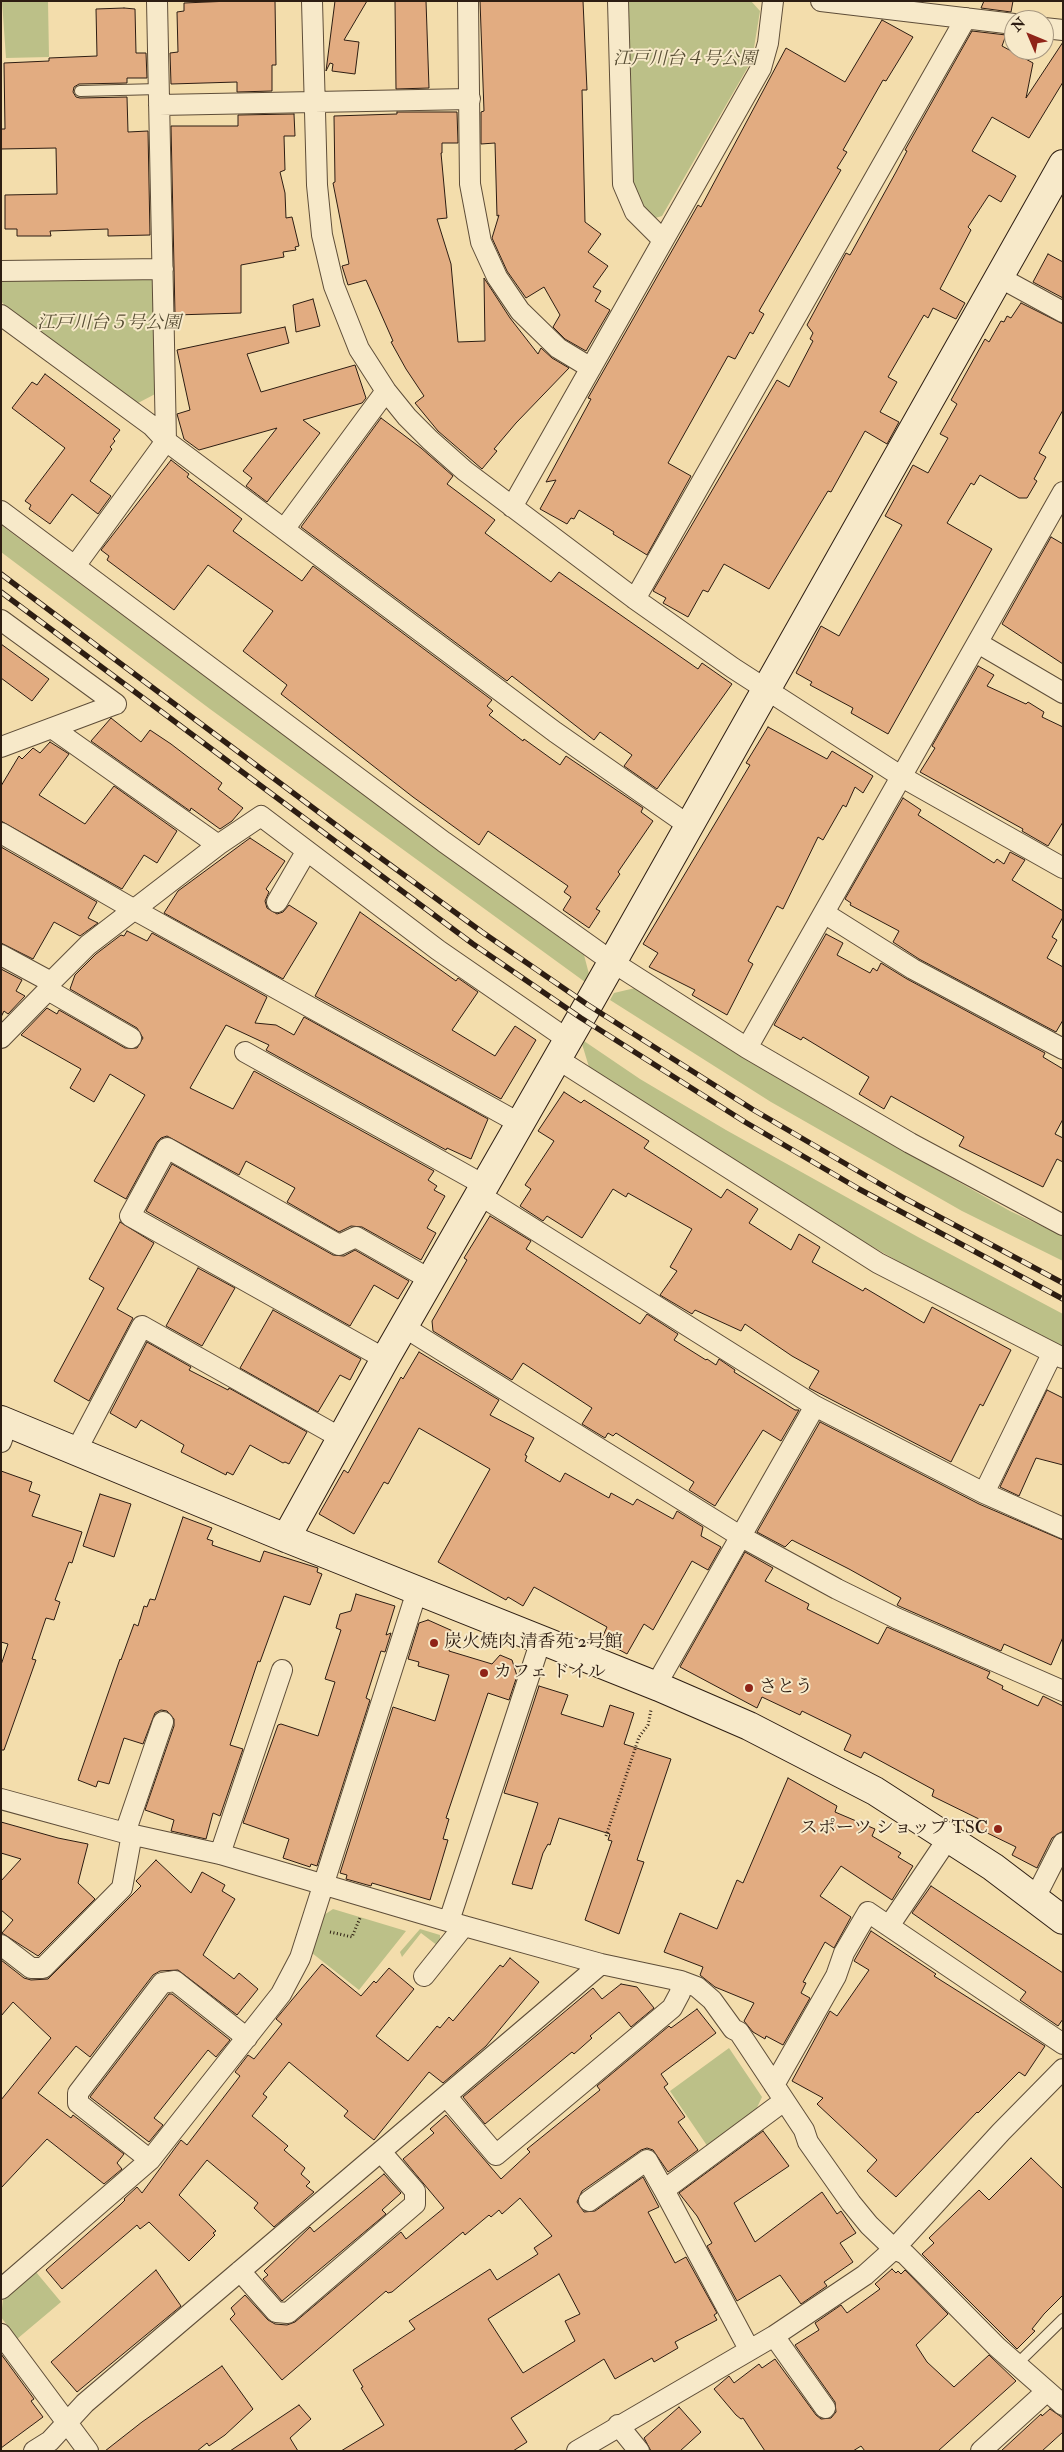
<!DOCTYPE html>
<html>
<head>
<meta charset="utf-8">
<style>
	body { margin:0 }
	#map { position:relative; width:1064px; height:2452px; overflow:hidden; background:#f3ddac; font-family:"IM FELL Double Pica",serif }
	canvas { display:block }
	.frame { position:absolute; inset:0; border:2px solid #2d1d12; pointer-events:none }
	.north { position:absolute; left:1004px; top:10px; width:50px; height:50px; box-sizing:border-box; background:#f7e9c9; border:1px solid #a69780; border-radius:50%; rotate:315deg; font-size:14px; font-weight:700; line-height:20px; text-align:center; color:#2d1d12 }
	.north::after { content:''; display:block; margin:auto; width:18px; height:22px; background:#8f2418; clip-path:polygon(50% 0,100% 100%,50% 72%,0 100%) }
</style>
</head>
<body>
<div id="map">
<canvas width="1064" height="2452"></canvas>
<div class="frame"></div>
<div class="north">N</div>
</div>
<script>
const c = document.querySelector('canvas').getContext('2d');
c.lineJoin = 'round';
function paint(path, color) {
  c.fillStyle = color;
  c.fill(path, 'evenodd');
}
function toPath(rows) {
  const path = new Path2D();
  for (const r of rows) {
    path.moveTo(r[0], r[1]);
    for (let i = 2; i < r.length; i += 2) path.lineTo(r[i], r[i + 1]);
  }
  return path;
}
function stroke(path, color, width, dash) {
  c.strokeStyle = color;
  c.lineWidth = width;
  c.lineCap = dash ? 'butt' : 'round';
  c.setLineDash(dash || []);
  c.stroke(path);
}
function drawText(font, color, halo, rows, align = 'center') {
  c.font = font + ' "IM FELL Double Pica","Noto Serif JP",serif';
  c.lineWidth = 4;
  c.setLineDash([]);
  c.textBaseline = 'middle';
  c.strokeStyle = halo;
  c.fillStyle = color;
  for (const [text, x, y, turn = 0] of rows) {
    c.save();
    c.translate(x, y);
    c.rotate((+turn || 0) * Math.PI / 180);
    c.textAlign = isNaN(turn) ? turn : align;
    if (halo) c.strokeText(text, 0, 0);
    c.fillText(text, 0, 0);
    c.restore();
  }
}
paint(toPath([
	[2,1,48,1,49,57,6,58],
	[625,1,751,1,760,11,752,60,662,216,652,219,633,195],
	[148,275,156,284,159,392,138,403,9,310,1,301,1,280],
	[1,525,411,830,584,955,589,974,585,982,210,709,1,552],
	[635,988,738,1054,835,1112,1010,1211,1063,1236,1063,1261,962,1211,771,1102,610,1000,614,993],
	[584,1041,640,1079,726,1130,918,1237,1063,1314,1063,1347,922,1275,854,1236,718,1150,589,1067,582,1044],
	[333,1909,406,1931,359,1990,312,1953,324,1915],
	[420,1929,440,1935,440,1943,438,1946,421,1933,402,1957,400,1952],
	[729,2048,762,2097,754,2114,708,2147,670,2091],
	[36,2272,61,2302,17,2339,1,2317,3,2299]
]), '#bcc088');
const building = toPath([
	[231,1,275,1,276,65,272,65,272,91,237,92,237,82,171,84,170,53,178,52,177,12,184,11,184,3,231,1],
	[335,1,367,1,344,40,359,42,355,74,332,71,333,64,330,63,326,71,335,1],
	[395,1,426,1,429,88,396,89,395,1],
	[480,1,583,1,587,90,582,90,585,222,601,234,588,252,608,266,593,287,601,291,595,301,610,310,586,351,565,339,553,327,560,315,544,287,526,298,507,271,492,238,499,215,497,216,495,143,481,144,481,112,484,111,480,1],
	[984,1,1013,1,1011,12,981,8,984,1],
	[124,8,135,9,136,53,146,53,147,78,127,78,127,83,79,84,74,87,73,92,76,97,80,98,127,97,128,132,148,131,150,235,108,236,108,229,50,231,51,236,17,236,17,229,5,229,5,195,57,194,56,148,1,149,1,129,5,129,4,63,49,61,49,58,97,56,96,9,124,8],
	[882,20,913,37,886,81,883,80,843,150,847,152,837,168,841,170,759,311,764,314,753,334,750,332,735,359,728,356,668,463,691,476,647,555,613,534,614,532,579,510,574,519,571,518,567,524,540,509,556,480,546,482,591,399,588,398,698,205,701,207,786,48,845,82,882,20],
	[972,31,1006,35,1002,46,1033,63,1026,98,1063,42,1063,82,1029,138,992,117,972,151,1016,176,1001,202,989,195,968,227,971,230,940,289,965,303,956,319,933,308,928,318,924,315,888,377,897,382,880,412,899,422,887,444,865,431,831,492,828,491,769,589,724,564,708,592,703,590,688,617,663,603,666,598,653,591,777,380,789,387,813,341,810,339,813,333,807,325,846,253,850,255,896,172,907,151,905,150,972,31],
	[397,112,457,112,458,143,442,143,442,153,441,153,447,218,437,219,451,264,458,342,485,341,484,278,510,318,538,354,541,348,552,358,569,368,516,423,494,449,497,451,482,469,438,431,415,403,424,396,406,369,391,342,393,341,366,280,348,285,342,266,349,264,333,183,335,182,334,116,397,114,397,112],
	[294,114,295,136,284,136,285,170,280,172,285,193,286,218,292,217,299,246,295,247,296,250,283,252,284,257,241,265,241,313,175,315,171,126,238,126,238,115,294,114],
	[1048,254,1063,262,1063,298,1033,282,1048,254],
	[313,299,320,326,296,332,293,305,313,299],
	[1021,303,1063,324,1063,410,1039,453,1046,457,1034,479,1037,481,1027,498,1019,498,980,475,974,485,971,483,947,523,992,549,888,734,851,713,853,708,810,685,812,682,796,673,821,626,839,636,902,525,885,516,913,465,928,473,948,438,940,434,957,404,951,400,985,339,989,342,1001,321,1004,322,1007,316,1011,318,1021,303],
	[285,327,289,343,247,354,261,392,355,365,366,398,362,403,303,420,320,433,267,502,246,486,252,478,243,471,277,428,199,450,184,439,177,414,190,410,177,350,285,327],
	[45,374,120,430,113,439,115,441,110,447,112,449,90,481,111,496,98,514,72,494,50,524,29,509,31,505,25,501,65,448,12,408,32,382,37,385,45,374],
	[381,418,421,448,453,476,447,484,495,520,485,533,551,582,559,572,698,669,702,663,732,684,657,789,624,766,632,755,600,732,594,740,512,676,507,681,301,527,381,418],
	[171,460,189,474,187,477,242,519,233,531,302,581,313,566,492,700,487,706,493,711,489,715,523,741,524,739,560,765,566,756,643,808,641,812,653,821,618,872,620,874,596,909,600,911,589,928,563,910,571,897,564,892,568,886,488,831,479,845,413,797,281,694,287,685,243,651,273,611,208,565,174,610,107,560,109,556,101,550,171,460],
	[1051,537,1063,544,1063,664,1002,624,1051,537],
	[1,644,49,679,32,701,1,678,1,644],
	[978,666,994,675,987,686,1026,704,1028,702,1044,712,1042,717,1063,727,1063,822,1048,846,1022,831,1023,829,920,772,935,748,932,746,978,666],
	[111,718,141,742,150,730,171,744,222,783,218,789,243,808,232,821,220,829,191,808,190,811,91,741,111,718],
	[768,727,827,759,832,751,873,776,863,793,855,787,846,807,843,805,823,840,818,837,783,909,777,906,748,961,753,964,727,1015,692,995,695,990,649,967,658,953,643,944,750,765,746,763,768,727],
	[50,742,69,754,39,795,85,824,114,786,177,831,157,863,144,855,122,889,1,821,1,786,19,756,22,759,33,748,40,753,50,742],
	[903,798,921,810,918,815,994,863,997,859,1004,864,1010,852,1025,860,1012,880,1063,911,1063,917,1052,937,1057,940,1047,958,1063,967,1063,1020,1056,1032,919,959,893,942,899,931,850,905,851,903,845,899,903,798],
	[250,838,285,861,266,889,269,892,265,901,267,908,277,914,283,912,289,905,317,923,283,979,164,913,178,891,250,838],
	[1,847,97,902,88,918,98,923,80,936,54,922,33,959,1,943,1,847],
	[360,912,456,981,458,978,478,992,452,1030,495,1056,515,1026,536,1040,501,1099,315,996,360,912],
	[127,931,147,941,152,933,267,997,255,1023,276,1025,294,1035,304,1017,488,1119,471,1159,447,1148,446,1150,266,1050,269,1045,226,1025,190,1088,233,1109,254,1071,434,1171,428,1180,437,1186,434,1190,445,1196,427,1228,436,1233,421,1260,362,1227,351,1226,339,1232,287,1202,295,1188,246,1161,239,1175,167,1136,161,1138,157,1142,126,1199,94,1181,145,1095,110,1074,94,1102,70,1088,81,1069,21,1035,47,1008,57,1014,59,1010,125,1048,137,1048,143,1038,137,1028,70,989,75,975,96,954,121,935,124,936,127,931],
	[826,934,843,943,837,955,870,973,873,968,877,971,881,963,907,979,1045,1053,1043,1057,1063,1069,1063,1119,1055,1134,1063,1138,1063,1162,1057,1159,1043,1187,959,1146,964,1137,891,1096,884,1109,859,1094,869,1077,803,1037,801,1040,774,1025,826,934],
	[1,969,22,980,16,991,25,996,8,1014,4,1011,1,1017,1,969],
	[564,1092,581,1103,584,1100,649,1141,644,1148,721,1198,727,1189,758,1209,749,1223,791,1250,799,1234,820,1247,812,1262,863,1291,865,1288,924,1323,932,1307,1011,1350,983,1406,980,1404,951,1462,809,1388,819,1371,792,1356,745,1324,741,1331,695,1310,692,1314,660,1295,677,1271,670,1267,692,1229,628,1193,626,1197,613,1189,582,1238,547,1216,543,1221,520,1206,531,1189,525,1185,554,1141,538,1131,564,1092],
	[172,1164,333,1255,344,1256,355,1250,409,1281,398,1299,374,1285,350,1326,146,1211,172,1164],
	[490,1216,531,1241,526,1249,640,1324,647,1314,678,1334,674,1340,706,1360,707,1359,716,1365,719,1359,735,1370,734,1372,795,1410,799,1410,781,1441,763,1430,715,1506,689,1490,694,1482,616,1433,613,1436,608,1433,605,1438,582,1424,592,1408,523,1363,512,1380,433,1331,432,1321,467,1260,464,1258,490,1216],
	[120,1222,154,1243,117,1309,133,1318,89,1401,54,1381,104,1288,89,1279,120,1222],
	[198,1268,235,1288,202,1346,166,1326,198,1268],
	[273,1310,361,1359,350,1380,340,1375,318,1412,240,1368,273,1310],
	[147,1342,191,1367,189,1370,228,1390,229,1388,307,1432,289,1464,285,1462,283,1463,250,1445,233,1475,227,1472,226,1475,181,1452,184,1445,141,1420,136,1428,110,1413,147,1342],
	[419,1352,499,1400,490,1415,534,1438,525,1455,527,1456,525,1461,560,1482,565,1473,609,1498,611,1493,633,1505,637,1499,673,1519,677,1511,703,1527,701,1536,721,1547,708,1570,692,1561,653,1630,644,1624,627,1654,601,1640,607,1627,534,1587,523,1606,508,1597,506,1600,438,1562,490,1469,419,1428,388,1484,384,1482,354,1534,319,1514,344,1470,348,1473,401,1377,403,1379,419,1352],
	[1047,1390,1063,1398,1063,1465,1036,1458,1019,1496,1000,1487,1047,1390],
	[820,1422,979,1504,1063,1540,1063,1637,1051,1665,1004,1644,1001,1651,901,1607,897,1605,901,1598,849,1569,792,1540,785,1547,757,1532,820,1422],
	[1,1471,32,1482,29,1491,40,1495,32,1516,82,1532,72,1563,69,1562,55,1600,60,1602,54,1620,46,1618,32,1659,36,1660,4,1750,1,1750,1,1665,8,1644,1,1642,1,1471],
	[100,1494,131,1504,114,1557,83,1546,100,1494],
	[183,1517,212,1528,207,1539,213,1541,212,1545,260,1562,264,1551,318,1568,317,1572,322,1574,310,1605,284,1596,260,1662,258,1661,230,1745,243,1749,220,1816,213,1813,206,1839,171,1831,174,1820,145,1810,174,1726,174,1719,167,1711,161,1710,155,1713,143,1744,124,1738,109,1784,98,1781,96,1787,78,1780,120,1659,121,1660,134,1624,138,1626,144,1606,147,1607,150,1599,155,1600,183,1517],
	[745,1552,773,1568,765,1581,809,1604,807,1609,878,1644,887,1627,990,1672,987,1678,1003,1686,1002,1689,1038,1706,1043,1696,1063,1706,1063,1831,1052,1838,1037,1868,1012,1855,1016,1847,977,1828,981,1820,932,1796,934,1790,864,1752,861,1758,844,1750,851,1735,802,1711,800,1715,762,1697,757,1708,680,1667,745,1552],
	[356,1594,395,1606,386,1635,391,1633,385,1652,381,1651,366,1698,370,1700,317,1866,311,1864,310,1867,283,1858,289,1839,243,1823,278,1725,281,1724,318,1736,335,1682,325,1679,341,1630,336,1628,340,1614,351,1611,356,1594],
	[428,1620,455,1632,449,1651,492,1664,500,1655,512,1660,517,1676,509,1700,488,1693,446,1818,449,1819,443,1839,448,1840,430,1900,372,1883,371,1886,346,1879,347,1875,340,1873,393,1707,435,1721,449,1675,418,1666,419,1662,408,1659,419,1623,428,1620],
	[539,1686,568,1695,561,1714,603,1727,610,1705,634,1713,624,1744,671,1759,637,1860,644,1862,619,1934,585,1920,612,1841,608,1840,610,1834,559,1818,550,1845,548,1844,543,1853,532,1889,512,1884,538,1803,504,1793,539,1686],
	[788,1778,837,1806,835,1812,875,1829,872,1836,901,1853,898,1857,913,1866,892,1900,841,1866,820,1896,851,1917,834,1948,825,1942,803,1982,806,1983,801,1993,810,1998,783,2045,766,2036,765,2039,753,2032,744,2021,754,2003,715,1987,700,1975,703,1967,664,1952,680,1913,717,1929,737,1880,743,1883,788,1778],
	[1,1822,58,1838,88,1844,78,1883,95,1899,38,1956,2,1933,13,1920,1,1910,1,1881,21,1859,1,1853,1,1822],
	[156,1860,191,1893,202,1872,225,1885,222,1891,235,1899,203,1955,234,1979,239,1973,258,1989,237,2015,178,1970,160,1971,153,1975,90,2057,76,2046,38,2093,71,2118,73,2115,124,2154,117,2163,122,2169,104,2184,47,2139,1,2188,1,2100,51,2038,13,2002,1,2016,1,1960,24,1978,31,1980,48,1979,141,1886,136,1881,156,1860],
	[931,1886,1063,1973,1063,2019,1058,2026,1020,2000,1026,1992,912,1913,931,1886],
	[871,1931,936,1974,934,1976,1045,2046,1025,2076,1019,2072,978,2113,977,2112,896,2197,867,2171,877,2160,817,2104,823,2098,792,2081,830,2011,837,2016,869,1970,854,1961,871,1931],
	[510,1958,539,1982,486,2046,443,2083,429,2072,374,2140,344,2116,348,2111,289,2062,263,2094,267,2097,252,2116,288,2146,284,2150,305,2168,301,2174,310,2182,306,2186,314,2192,274,2227,254,2208,258,2203,207,2160,179,2195,216,2231,213,2233,215,2235,189,2261,149,2222,140,2229,137,2225,62,2289,46,2270,120,2205,125,2200,124,2199,137,2187,142,2193,181,2140,187,2145,240,2076,235,2072,248,2055,254,2059,282,2024,276,2019,322,1964,361,1996,374,1981,376,1983,389,1968,414,1989,376,2036,408,2061,437,2026,440,2028,449,2017,453,2021,500,1965,503,1967,510,1958],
	[621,1984,637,1987,654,2008,631,2027,619,2012,590,2036,592,2038,574,2054,572,2052,485,2124,463,2097,593,1988,602,1999,621,1984],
	[169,1994,172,1994,230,2040,216,2057,208,2050,154,2118,163,2125,149,2142,90,2097,169,1994],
	[697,2009,716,2033,661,2074,668,2084,664,2087,685,2117,678,2122,698,2150,668,2172,653,2150,647,2148,641,2150,582,2191,577,2202,584,2212,595,2211,643,2177,659,2207,648,2212,675,2263,686,2257,717,2313,714,2315,717,2320,675,2342,678,2348,654,2362,652,2358,615,2379,604,2359,511,2418,527,2442,513,2451,341,2451,384,2425,361,2388,363,2387,353,2370,415,2329,409,2321,490,2269,497,2280,538,2254,534,2248,552,2236,520,2198,502,2214,499,2210,491,2217,489,2215,465,2235,463,2232,392,2292,388,2293,386,2291,282,2380,230,2319,235,2314,231,2308,245,2295,268,2320,275,2324,287,2325,295,2322,401,2232,406,2239,444,2208,403,2159,434,2133,430,2129,446,2115,501,2179,530,2152,527,2149,600,2090,597,2086,669,2026,671,2028,697,2009],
	[559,2274,580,2314,565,2321,575,2341,523,2373,488,2319,559,2274],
	[763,2131,789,2166,734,2203,755,2242,822,2192,837,2214,841,2211,856,2233,840,2243,853,2262,824,2282,827,2286,801,2304,780,2275,737,2301,707,2246,712,2243,697,2216,679,2193,763,2131],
	[1031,2158,1063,2189,1063,2295,1044,2314,1032,2329,1035,2331,1017,2349,922,2254,934,2243,929,2238,979,2190,989,2200,1031,2158],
	[384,2174,401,2193,382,2210,386,2214,282,2301,263,2279,268,2275,264,2271,310,2227,314,2232,384,2174],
	[892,2269,896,2273,898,2271,901,2274,905,2270,948,2314,916,2345,927,2362,954,2387,989,2355,1016,2381,938,2451,865,2451,861,2446,853,2451,765,2451,743,2418,741,2419,736,2415,714,2389,729,2376,734,2383,759,2364,762,2368,775,2359,816,2415,821,2419,831,2418,836,2412,835,2402,795,2345,819,2330,815,2323,841,2305,847,2313,880,2289,875,2284,892,2269],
	[156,2270,181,2306,77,2392,51,2362,156,2270],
	[1,2354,34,2399,31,2401,43,2417,1,2448,1,2354],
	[222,2366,253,2409,225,2435,209,2446,207,2443,197,2451,105,2451,142,2422,222,2366],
	[299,2405,311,2419,290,2438,298,2451,230,2451,299,2405],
	[679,2407,701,2432,680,2451,651,2451,644,2438,679,2407],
	[1050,2409,1063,2418,1063,2432,1042,2451,1001,2451,1041,2414,1042,2416,1050,2409]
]);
paint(building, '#e2ac81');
stroke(building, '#2d1d12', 1);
const lane = toPath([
	[80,91,159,89],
	[1017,2364,1063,2319]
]);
const street = toPath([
	[312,1,317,185,322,235,334,286,359,349,386,391,407,417,430,440,465,471,635,599,733,668,902,777,1063,868],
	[468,1,470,184,481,242,497,277,520,311,558,348,591,368],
	[618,1,623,184,635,212,663,240],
	[821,1,1014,24],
	[1044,28,1063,30],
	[159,105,470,99],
	[1,271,163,269],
	[999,277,1063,312],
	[1,315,152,426,166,441,555,732,688,825],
	[512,507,761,68,768,43,773,1],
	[1,511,444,842,611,961,747,1048,910,1143,1063,1225],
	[285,528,386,391],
	[75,566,166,441,157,1],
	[635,599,966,18],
	[1,620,116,704],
	[978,643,1063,693],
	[52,728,218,845],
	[1,747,116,704],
	[1,833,133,909,519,1123],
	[277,902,306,852],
	[824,913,913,969,1063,1049],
	[1,955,51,982],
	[48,990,131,1038],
	[1,1038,48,990,51,982,88,945,218,845,261,816,438,950,567,1039],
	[747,1048,1063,492],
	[245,1052,484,1185],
	[556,1058,878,1263,1063,1358],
	[478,1194,815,1406,984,1493,1063,1528],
	[404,1327,740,1536,837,1589,896,1618,1063,1691],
	[385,1359,130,1216,167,1148,339,1245,356,1237,431,1280],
	[1,1442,8,1422],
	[76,1451,142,1326,341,1438],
	[984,1493,1052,1354],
	[656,1685,815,1406],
	[1,1799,125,1833,220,1854,464,1926,601,1964,681,1981,697,1987,712,2000,733,2029,739,2032,804,2130,808,2142,851,2203,869,2225,894,2249,905,2254,997,2347,1063,2405],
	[125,1833,163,1722],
	[220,1854,282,1670],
	[1035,1898,1063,1843],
	[449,1921,541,1640],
	[889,1926,949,1837],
	[1,1945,31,1968,43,1968,122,1888,132,1834],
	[424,1976,464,1926],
	[774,2085,836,1976,844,1953,868,1912,1063,2044],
	[447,2097,496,2155,672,2008,680,1993,681,1981],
	[150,2160,78,2103,78,2093,162,1983,175,1981,247,2038],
	[589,2201,647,2160,664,2190],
	[240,2271,276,2312,288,2313,415,2204,415,2191,381,2152],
	[1,2289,150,2160,281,1994,300,1958,417,1591],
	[1,2334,88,2451],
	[774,2336,825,2408],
	[749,2349,664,2190,784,2101],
	[618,2425,639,2451],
	[34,2451,50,2441,85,2403,601,1964],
	[577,2451,774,2336,865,2275,894,2249,1001,2132,1063,2069],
	[981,2451,1047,2391]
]);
const secondary = toPath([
	[1,1420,286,1538,659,1687,749,1726,875,1791,993,1867,1063,1920],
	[286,1538,385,1359,588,1005,1063,164]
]);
stroke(lane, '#5e4d38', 12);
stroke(street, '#5e4d38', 22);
stroke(secondary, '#2d1d12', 30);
stroke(toPath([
	[606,1836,639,1737,648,1725,651,1710],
	[330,1932,352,1937,360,1918]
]), '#2d1d12', 3, [1, 2.5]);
stroke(lane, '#f7e9c9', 10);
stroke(street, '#f7e9c9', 20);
stroke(secondary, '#f7e9c9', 28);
const rail = toPath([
	[1,574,348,834,482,932,588,1005,752,1109,904,1198,1063,1283],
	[1,592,473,944,581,1018,745,1122,859,1189,1063,1299]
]);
stroke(rail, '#2d1d12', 5.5);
stroke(rail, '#f7e9c9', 4, [11]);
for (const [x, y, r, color] of [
	[434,1643,5,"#8f2418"],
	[484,1673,5,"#8f2418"],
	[749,1688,5,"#8f2418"],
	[998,1829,5,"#8f2418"]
]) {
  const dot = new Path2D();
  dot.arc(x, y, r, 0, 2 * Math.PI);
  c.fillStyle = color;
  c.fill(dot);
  stroke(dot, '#f7e9c9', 2);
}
drawText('italic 18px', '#584e35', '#f7e9c9', [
	["江戸川台４号公園",685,60],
	["江戸川台５号公園",109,324]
]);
drawText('18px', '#2d1d12', '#f7e9c9', [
	["炭火焼肉 清香苑 2号館",444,1643],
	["カフェ ドイル",494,1673],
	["さとう",759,1688],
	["スポーツ ショップ TSC",988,1829,"right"]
], 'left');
</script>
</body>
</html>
